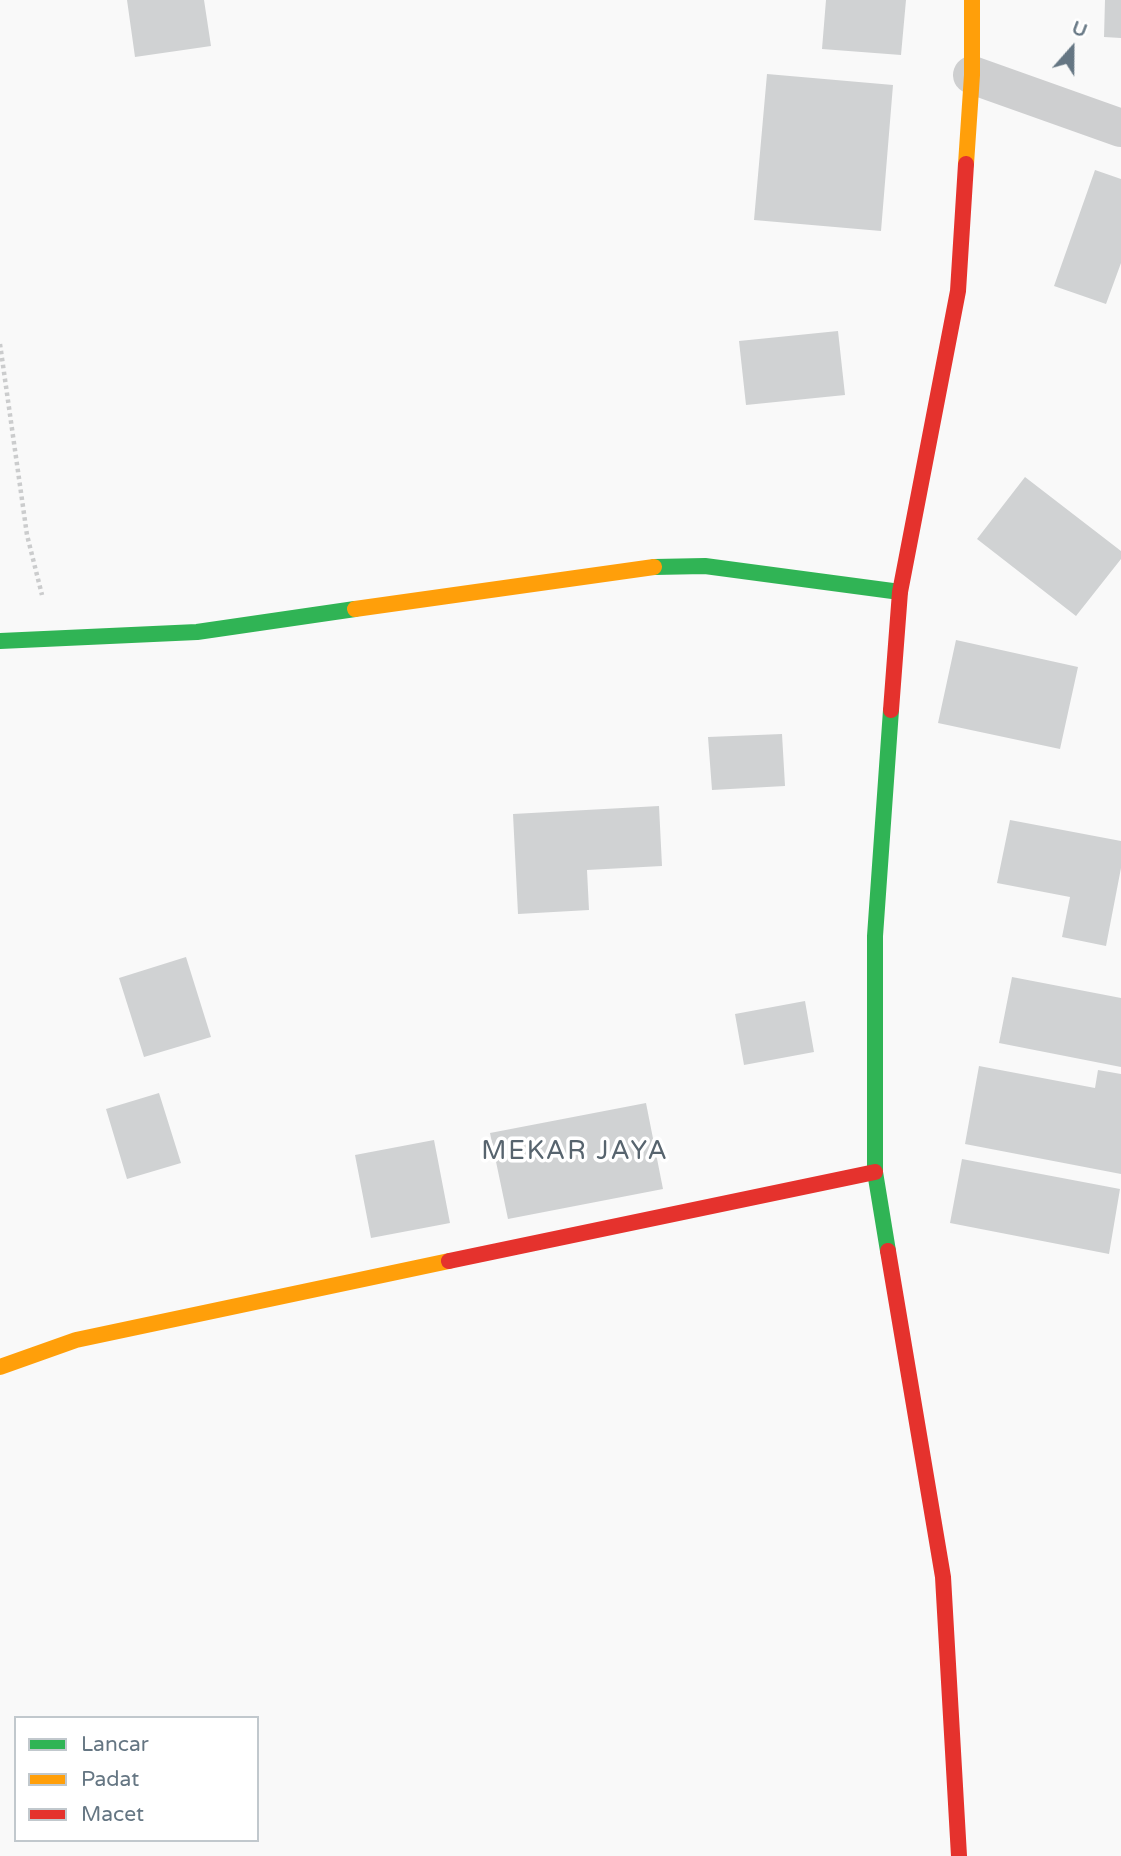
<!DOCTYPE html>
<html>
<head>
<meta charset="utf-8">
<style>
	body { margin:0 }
	#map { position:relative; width:1121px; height:1856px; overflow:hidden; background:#f9f9f9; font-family:"Varela Round",sans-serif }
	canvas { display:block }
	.legend { position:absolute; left:14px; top:1716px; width:245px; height:126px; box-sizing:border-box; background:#fff; border:2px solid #c1c8cd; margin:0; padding:9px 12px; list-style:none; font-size:21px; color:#657683 }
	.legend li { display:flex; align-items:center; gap:14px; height:35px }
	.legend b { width:35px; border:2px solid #c1c8cd }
	.north { position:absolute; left:1037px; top:14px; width:70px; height:70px; -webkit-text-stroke:5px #fff; paint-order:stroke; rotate:21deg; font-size:19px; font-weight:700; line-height:28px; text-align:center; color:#657683 }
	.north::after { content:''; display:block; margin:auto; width:24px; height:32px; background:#657683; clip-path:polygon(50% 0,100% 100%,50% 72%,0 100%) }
</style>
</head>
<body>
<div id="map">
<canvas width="1121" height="1856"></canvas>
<ul class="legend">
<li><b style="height:9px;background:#30b455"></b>Lancar</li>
<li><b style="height:9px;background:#ff9f0a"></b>Padat</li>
<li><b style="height:9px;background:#e5322d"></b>Macet</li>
</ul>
<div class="north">U</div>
</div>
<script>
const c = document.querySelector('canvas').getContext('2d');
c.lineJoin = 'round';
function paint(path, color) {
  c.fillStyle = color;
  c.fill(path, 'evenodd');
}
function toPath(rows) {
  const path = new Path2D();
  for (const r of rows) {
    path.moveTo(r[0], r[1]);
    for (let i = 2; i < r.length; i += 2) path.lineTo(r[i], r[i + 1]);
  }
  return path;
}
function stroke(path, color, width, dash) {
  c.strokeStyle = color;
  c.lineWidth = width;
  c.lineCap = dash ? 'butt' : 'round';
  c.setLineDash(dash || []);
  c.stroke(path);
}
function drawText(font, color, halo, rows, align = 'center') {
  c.font = font + ' "Varela Round",sans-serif';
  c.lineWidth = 7;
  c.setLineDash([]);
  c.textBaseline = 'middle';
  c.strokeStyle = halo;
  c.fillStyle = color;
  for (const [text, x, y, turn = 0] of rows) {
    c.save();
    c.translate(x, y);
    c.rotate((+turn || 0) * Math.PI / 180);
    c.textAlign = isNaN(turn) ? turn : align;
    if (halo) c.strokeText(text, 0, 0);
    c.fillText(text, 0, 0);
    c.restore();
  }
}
paint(toPath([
	[127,0,204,0,211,46,135,57],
	[826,0,906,0,901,55,822,49],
	[1105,0,1121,0,1121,38,1104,37],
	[767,74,893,85,881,231,754,220],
	[1095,170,1121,179,1121,263,1106,304,1054,286],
	[838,331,845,395,746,405,739,341],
	[1025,477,1121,551,1121,559,1076,616,977,539],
	[956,640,1078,667,1060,749,938,723],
	[782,734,785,786,712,790,708,737],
	[659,806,662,866,587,870,589,910,518,914,513,814],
	[1010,820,1121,841,1121,868,1106,946,1062,937,1070,897,997,883],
	[186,957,211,1037,144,1057,119,978],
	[1012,977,1121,998,1121,1067,999,1043],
	[805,1001,814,1052,744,1065,735,1014],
	[979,1066,1095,1088,1098,1070,1121,1074,1121,1174,965,1144],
	[159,1093,181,1163,127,1179,106,1109],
	[646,1103,663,1189,508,1219,490,1133],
	[434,1140,450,1223,371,1238,355,1155],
	[962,1159,1120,1189,1109,1254,950,1223]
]), '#d0d2d3');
stroke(toPath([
	[0,344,27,535,42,595]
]), '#cbcccd', 4.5, [3.5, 3.5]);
stroke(toPath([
	[972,75,1121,128]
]), '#cecfd0', 38);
stroke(toPath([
	[654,567,705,566,900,592],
	[0,641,197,632,355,609],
	[888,1251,875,1172,875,936,891,710]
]), '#30b455', 16);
stroke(toPath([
	[966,164,972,75,972,0],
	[355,609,654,567],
	[0,1367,76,1340,449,1261]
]), '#ff9f0a', 16);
stroke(toPath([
	[891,710,900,592,958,291,966,164],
	[888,1251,943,1577,959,1856],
	[449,1261,875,1172]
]), '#e5322d', 16);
c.letterSpacing = '2px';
drawText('26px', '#57646e', '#fff', [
	["MEKAR JAYA",575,1152]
]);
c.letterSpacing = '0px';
</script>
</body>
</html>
